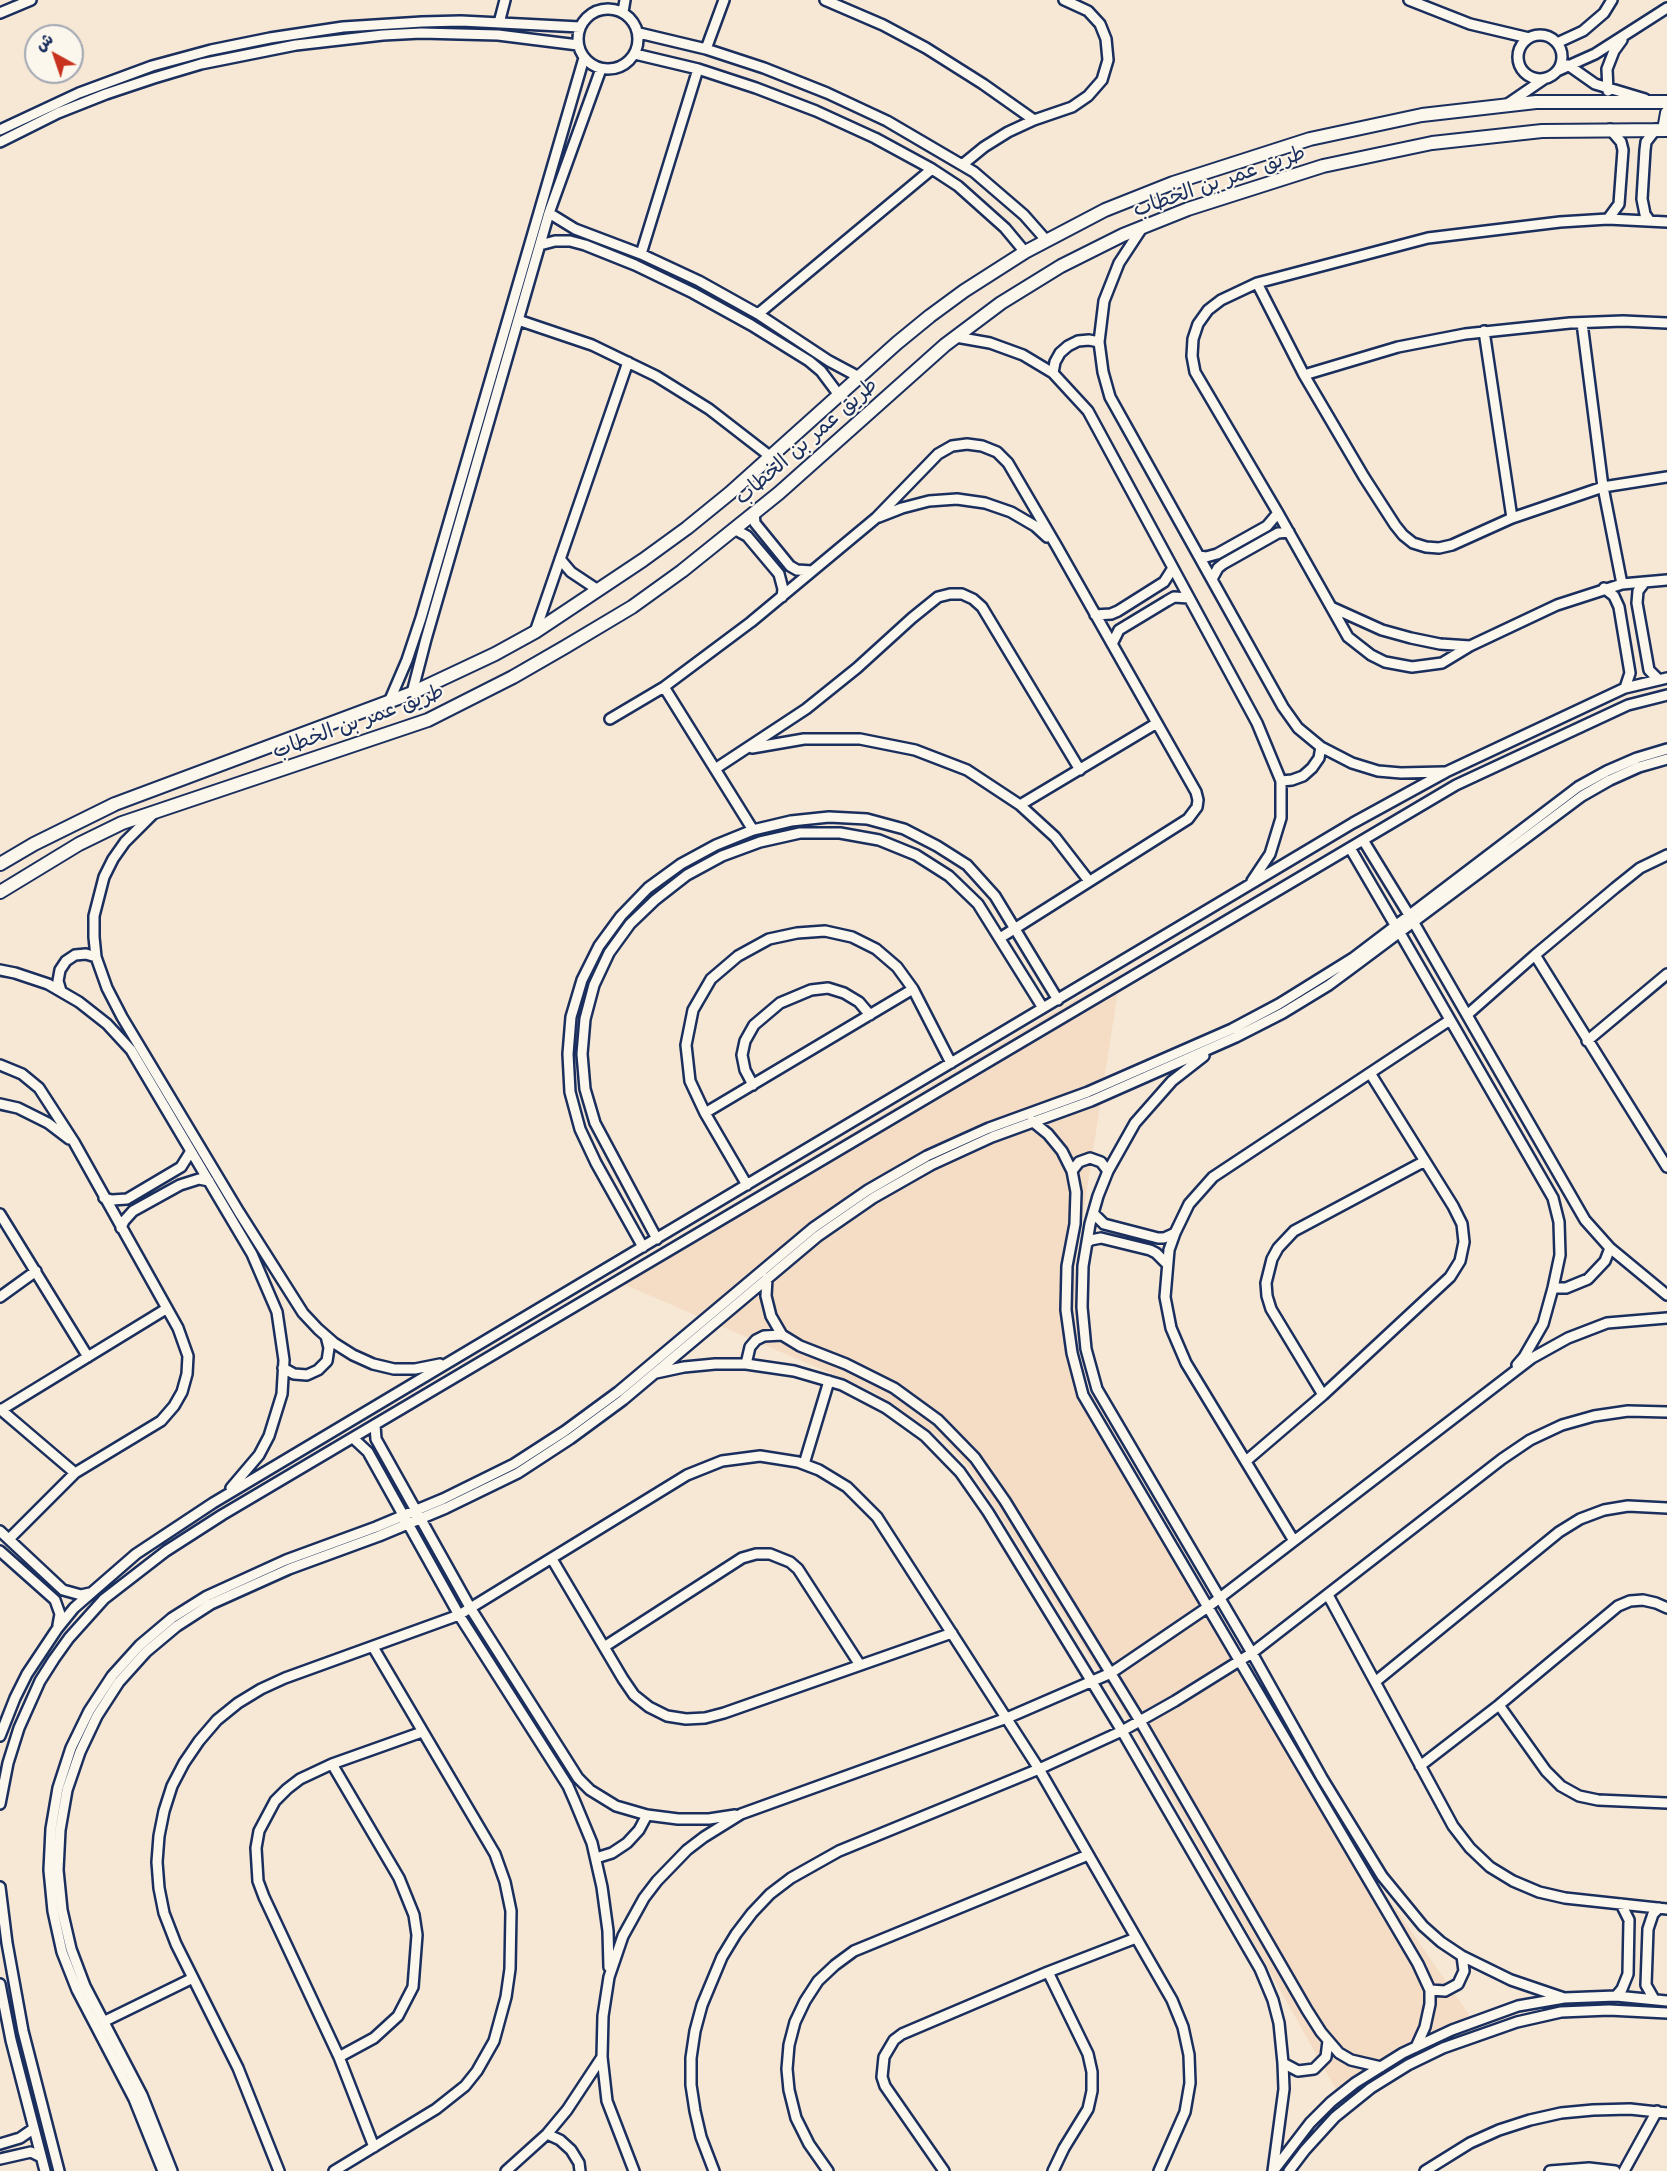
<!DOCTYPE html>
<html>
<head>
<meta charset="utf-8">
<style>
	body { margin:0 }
	#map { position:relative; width:1667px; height:2171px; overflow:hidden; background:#f7e8d5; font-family:Mali,"Playpen Sans Arabic",sans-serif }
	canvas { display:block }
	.north { position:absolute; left:24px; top:24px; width:60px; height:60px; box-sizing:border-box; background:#fbf7ec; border:2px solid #a1a7b3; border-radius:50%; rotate:320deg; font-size:16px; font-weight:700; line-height:24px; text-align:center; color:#1b2f5e }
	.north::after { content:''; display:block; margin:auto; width:21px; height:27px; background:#c8321e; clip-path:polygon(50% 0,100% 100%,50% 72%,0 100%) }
</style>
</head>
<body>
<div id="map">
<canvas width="1667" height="2171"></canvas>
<div class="north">ش</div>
</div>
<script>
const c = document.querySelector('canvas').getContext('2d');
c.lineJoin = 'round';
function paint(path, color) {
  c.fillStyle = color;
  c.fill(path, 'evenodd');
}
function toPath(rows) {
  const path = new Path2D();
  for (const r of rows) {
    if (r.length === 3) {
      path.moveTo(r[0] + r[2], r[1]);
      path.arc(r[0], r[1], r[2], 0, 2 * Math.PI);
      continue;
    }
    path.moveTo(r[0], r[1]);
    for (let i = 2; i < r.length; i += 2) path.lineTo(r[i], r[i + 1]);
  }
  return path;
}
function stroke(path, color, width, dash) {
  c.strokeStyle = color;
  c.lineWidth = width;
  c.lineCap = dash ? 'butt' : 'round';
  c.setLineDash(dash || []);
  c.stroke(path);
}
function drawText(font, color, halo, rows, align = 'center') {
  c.font = font + ' Mali,"Playpen Sans Arabic",sans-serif';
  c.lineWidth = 4.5;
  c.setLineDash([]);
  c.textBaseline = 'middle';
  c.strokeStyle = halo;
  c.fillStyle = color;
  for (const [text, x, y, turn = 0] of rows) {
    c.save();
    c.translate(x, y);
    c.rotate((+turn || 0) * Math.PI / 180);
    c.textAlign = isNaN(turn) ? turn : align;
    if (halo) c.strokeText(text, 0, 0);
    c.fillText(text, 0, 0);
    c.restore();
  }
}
paint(toPath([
	[1121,972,1075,1266,1075,1308,1078,1349,1089,1390,1378,1883,1479,2029,1417,2054,1343,2102,1116,1698,971,1470,945,1441,874,1392,609,1278]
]), '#f4ddc4');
const street = toPath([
	[825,0,883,25,926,48,983,84,1034,120],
	[1409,0,1470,24,1529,38],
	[608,39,30],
	[623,12,625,0],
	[0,13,31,0],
	[499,23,505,0],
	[639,33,706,49,764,68,827,93,887,121,974,172,1024,215,1046,240],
	[1540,57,22],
	[1557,43,1583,31,1604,13,1612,0],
	[706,49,724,0],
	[635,54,698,69,756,88,816,111,875,138,932,169,958,186,1005,228,1025,252],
	[1568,65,1595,84,1645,99],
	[1557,71,1595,54,1667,8],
	[1608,91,1607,69,1614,51,1622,40],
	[1509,103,1544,79],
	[0,130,79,93,152,66,211,50,270,38,343,27,422,22,461,21,580,27],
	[0,142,58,113,106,94,154,78,201,64,296,45,383,35,421,33,498,35,578,45],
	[962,165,984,147,1008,132,1034,120,1072,107,1088,96,1102,80,1108,60,1106,39,1100,24,1088,11,1064,0],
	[549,213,575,229,641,254,699,281,758,314,829,361,859,377],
	[1608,219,1619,204,1623,150,1621,142,1610,129],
	[1650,221,1645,214,1642,199,1645,150,1646,142,1656,129],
	[1667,222,1608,219,1560,222,1428,238,1257,283,1221,300,1208,310,1198,324,1193,339,1192,356,1195,372,1278,513,1348,637,1371,655,1385,662,1412,667,1442,663,1470,646,1557,605,1622,584,1667,580],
	[1142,228,1119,263,1104,301,1099,342,1103,372,1110,397,1283,707,1298,728,1321,747,1352,763,1378,771,1401,773,1444,772],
	[540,245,555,241,570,241,585,245,635,265,693,293,751,325,809,361,821,371,839,395],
	[641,254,698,69],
	[1257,283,1304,375,1364,477,1395,525,1403,535,1413,543,1426,547,1439,548,1452,545,1512,518,1603,487,1667,477],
	[758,314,932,169],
	[518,320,592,345,656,376,709,409,771,457],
	[1582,323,1603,487,1622,584],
	[1484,331,1512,518],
	[956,337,990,343,1023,355,1053,373,1088,411,1257,723,1281,781,1281,818,1270,854,1252,881],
	[1053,373,1055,362,1060,353,1068,346,1078,341,1089,340,1099,342],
	[1304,375,1398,347,1465,334,1570,323,1623,321,1667,323],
	[754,513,755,523,790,566,797,570,812,571],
	[879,517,902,508,929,501,957,499,985,503,1011,512,1035,526,1047,537],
	[734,529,747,536,779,574,783,589,782,597],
	[1199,556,1206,557,1217,554,1267,526,1278,513],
	[560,559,571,572,598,590],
	[1212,579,1218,568,1223,564,1278,533,1289,532],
	[1645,582,1638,591,1637,603,1649,670,1658,679],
	[1604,588,1614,596,1619,607,1630,673,1625,688],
	[1331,607,1382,630,1411,638,1440,644,1470,646],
	[1095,615,1111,614,1118,611,1164,582,1173,568],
	[535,632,628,362],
	[1112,644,1119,630,1167,601,1174,597,1189,598],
	[664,687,753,830],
	[412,693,426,639,549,213,601,69],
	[389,702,407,660,421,618,584,58],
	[610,719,664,687,751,622,876,518,938,454,952,446,967,444,982,446,997,452,1008,463,1056,545,1196,792,1198,800,1197,807,1188,819,1000,938],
	[752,748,804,739,860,739,915,750,967,770,1020,805,1055,837,1089,881],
	[715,769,806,709,857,668,912,618,938,597,950,594,962,594,973,599,982,607,1080,770],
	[1281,781,1292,780,1303,776,1312,768,1319,758,1321,747],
	[1020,805,1157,723],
	[153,814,125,842,113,859,104,877,94,916,94,937,96,957,107,988,122,1017,239,1212,303,1313,318,1329,334,1343,353,1355,373,1364,394,1369,415,1369,440,1364],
	[1363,840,1409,915],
	[1350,848,1395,925],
	[1414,923,1585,1220,1610,1248,1667,1295],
	[1400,933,1553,1198,1559,1222,1560,1255,1553,1288,1543,1324,1524,1357,1517,1365],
	[1535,955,1667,1167],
	[0,970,15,973,48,984,79,1002,107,1024,131,1050,252,1254,277,1312,284,1360,282,1394,269,1436,259,1455,231,1488],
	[61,991,58,981,60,970,66,961,75,955,86,954,96,957],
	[1467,1015,1535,955,1615,888,1640,868,1667,855],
	[1587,1041,1667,974],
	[1204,1056,1172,1081,1135,1123,1108,1171,1098,1196,1090,1224,1083,1266,1082,1307,1086,1349,1097,1389,1252,1653,1322,1778,1382,1876,1423,1926,1441,1942,1462,1956,1511,1980,1564,1998],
	[0,1065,22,1074,39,1088,74,1142,178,1328,188,1356,187,1374,182,1392,174,1406,161,1421,75,1473,10,1538],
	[753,1085,745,1070,742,1055,745,1041,754,1025,780,1003,811,990,828,988,844,993,859,1002,870,1015],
	[0,1104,18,1108,48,1123,69,1139],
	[705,1113,913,989],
	[1032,1121,1048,1134,1062,1151,1072,1171,1076,1192,1075,1224,1067,1266,1066,1310,1072,1353,1083,1395,1418,1964,1430,1990,1430,2004,1425,2027,1416,2047],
	[1072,1171,1079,1162,1090,1158,1101,1162,1108,1171],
	[747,1185,705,1113,690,1081,686,1045,693,1010,711,979,738,956,769,939,797,933,825,931,852,937,876,949,897,967,913,989,951,1063],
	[104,1198,112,1200,127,1199,181,1167,191,1151],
	[1093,1213,1104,1224,1158,1238,1164,1238,1175,1233],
	[0,1214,88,1357],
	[121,1228,124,1221,133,1211,180,1185,199,1179,209,1181],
	[657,1239,595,1123,585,1089,582,1054,585,1019,594,985,609,953,630,924,655,900,687,875,722,856,760,842,800,833,840,833,879,840,916,855,949,876,978,904,1043,1008],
	[1087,1243,1091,1240,1101,1238,1150,1250,1156,1253,1167,1264],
	[643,1247,596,1163,580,1129,570,1092,568,1054,571,1017,582,980,599,946,621,916,648,888,681,864,716,845,753,830,791,821,829,817,867,819,904,829,937,846,967,865,995,896,1058,1000],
	[767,1278,766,1296,771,1316,782,1335,800,1346,846,1364,894,1388,938,1420,975,1458,1005,1501,1140,1721,1307,2010,1321,2032,1339,2053,1351,2060,1381,2067],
	[1553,1288,1566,1288,1588,1279,1605,1261,1610,1248],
	[0,1297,36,1271],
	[746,1364,750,1347,756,1340,764,1336,782,1335],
	[283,1368,294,1374,307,1375,318,1370,327,1361,329,1348,326,1336],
	[656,1373,684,1367,715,1364,746,1364,794,1371,842,1385,886,1408,925,1436,960,1472,988,1512,1122,1731,1260,1969,1273,2000,1279,2023,1283,2063,1284,2089,1273,2171],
	[1323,1395,1271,1309,1267,1296,1266,1283,1272,1259,1278,1248,1294,1231,1425,1161],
	[0,1409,75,1473],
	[1,1410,166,1309],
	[375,1425,376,1439,471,1609,578,1778,590,1790,616,1806,647,1815,678,1819,709,1819,735,1815],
	[353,1438,368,1452,459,1615,568,1786,575,1802,592,1843,602,1887,608,1931,609,1967],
	[1246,1461,1323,1395,1450,1277,1460,1261,1464,1242,1462,1224,1453,1206,1370,1073],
	[804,1464,829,1381],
	[0,1531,63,1590,81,1595,90,1593],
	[1294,1541,1186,1363,1171,1328,1165,1297,1169,1250,1175,1233,1189,1204,1213,1177,1450,1020],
	[0,1551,55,1600,60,1614,58,1625],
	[552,1559,623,1679,634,1695,649,1707,667,1716,686,1719,705,1718,724,1713,952,1633],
	[1328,1595,1453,1826,1470,1848,1490,1867,1513,1881,1539,1892,1565,1898,1667,1909],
	[604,1647,742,1558,756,1554,770,1554,790,1562,798,1569,860,1665],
	[1375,1682,1559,1532,1580,1519,1604,1510,1628,1506,1667,1508],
	[1499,1705,1546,1771,1561,1786,1579,1796,1598,1800,1667,1803],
	[0,1736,15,1698,27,1674,57,1629,74,1608,136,1554,213,1503,1353,823,1446,772,1625,688,1667,678],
	[332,1764,399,1878,414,1915,417,1935,413,1987,398,2016,374,2038,339,2057],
	[1420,1766,1499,1705,1618,1606,1630,1601,1643,1600,1656,1603,1667,1608],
	[0,1804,8,1763,19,1728,40,1681,54,1659,69,1638,104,1599,166,1551,222,1515,1456,785,1628,705,1667,695],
	[596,1858,612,1853,627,1843,639,1830,647,1815],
	[0,1887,7,1943,23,2031,59,2171],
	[1048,1972,1088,2054,1092,2072,1092,2091,1088,2109,1064,2148,1053,2171],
	[0,1984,11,2040,45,2171],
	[1430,1990,1445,1991,1458,1984,1464,1971,1462,1956],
	[1616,1996,1622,1989,1628,1974,1629,1920,1621,1904],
	[1654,1999,1646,1985,1648,1929,1653,1914,1659,1908],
	[105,2021,193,1978],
	[1283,2063,1298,2071,1314,2069,1326,2057,1328,2041],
	[547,2134,560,2140,571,2150,579,2163,580,2171],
	[0,2144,20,2138,33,2129],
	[374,2147,339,2057,264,1897,258,1881,256,1848,259,1831,275,1801,287,1789,300,1779,332,1764,422,1732],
	[0,2159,31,2152,41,2157],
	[1274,2170,1310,2123,1331,2102,1355,2083,1403,2053,1452,2030,1518,2006,1564,1998,1616,1996,1667,2001],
	[163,2171,134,2099,77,1990,62,1952,53,1911,49,1870,51,1829,58,1788,71,1748,89,1711,112,1676,140,1645,172,1618,207,1596,286,1560,376,1527,443,1499,514,1464,565,1431,618,1392,813,1228,868,1190,927,1156,989,1128,1088,1092,1232,1029,1279,1004,1353,958,1578,787,1607,771,1637,758,1667,749],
	[172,2171,142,2095,85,1986,71,1949,62,1910,58,1870,60,1830,67,1790,80,1752,97,1716,119,1682,146,1652,177,1626,211,1604,289,1569,379,1536,446,1508,518,1473,570,1439,623,1400,818,1236,873,1198,931,1165,992,1137,1091,1101,1236,1037,1283,1013,1329,985,1356,965,1582,796,1610,780,1639,767,1667,759],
	[279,2171,238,2068,176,1944,164,1913,159,1888,157,1862,159,1836,164,1811,172,1786,184,1763,199,1741,217,1720,238,1703,261,1689,285,1678,459,1615,687,1475,722,1461,760,1456,798,1462,819,1470,847,1487,877,1517,1039,1769,1172,2000,1183,2027,1189,2055,1190,2083,1185,2112,1159,2171],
	[334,2171,436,2109,465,2086,477,2071,494,2041,506,1997,510,1969,511,1911,505,1882,495,1854,373,1647],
	[506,2171,547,2134,567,2110,602,2057],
	[634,2171,607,2101,602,2057,603,2016,609,1977,623,1936,644,1898,657,1881,687,1850,704,1837,741,1814,1007,1718,1111,1673,1208,1607,1532,1358,1568,1338,1607,1323,1667,1318],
	[714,2171,701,2137,695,2111,691,2085,691,2058,695,2031,702,2005,722,1957,736,1934,752,1913,770,1894,791,1878,839,1851,1039,1769,1122,1731,1175,1701,1252,1653,1502,1459,1530,1440,1562,1425,1594,1416,1628,1411,1667,1412],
	[828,2171,809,2144,796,2118,789,2090,787,2069,789,2045,795,2022,805,2001,818,1981,835,1965,854,1951,1088,1855],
	[944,2171,885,2086,882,2077,884,2057,894,2040,902,2034,1048,1972,1136,1938],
	[1289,2171,1305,2150,1335,2117,1371,2088,1408,2065,1443,2048,1517,2022,1561,2012,1609,2010,1667,2013],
	[1425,2171,1470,2143,1499,2130,1530,2120,1561,2113,1593,2110,1630,2109,1667,2113],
	[1550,2171,1589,2168,1615,2171],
	[1624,2171,1657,2111]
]);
const secondary = toPath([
	[1664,130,1667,113],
	[0,864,34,844,115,804,412,693,495,654,535,632,643,560,687,528,730,493,897,343,930,316,964,291,1025,252,1105,210,1173,183,1310,139,1422,115,1536,102,1667,102],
	[0,892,79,844,122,823,428,720,513,677,565,647,632,607,682,571,779,493,945,345,1001,303,1061,266,1123,235,1188,209,1323,166,1432,143,1542,131,1667,130]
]);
stroke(street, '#1b2f5e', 14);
stroke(secondary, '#1b2f5e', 16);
stroke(street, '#fbf7ec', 9);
stroke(secondary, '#fbf7ec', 12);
drawText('21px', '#1b2f5e', '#fbf7ec', [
	["طريق عمر بن الخطاب",1219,181,-19],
	["طريق عمر بن الخطاب",806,441,-41],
	["طريق عمر بن الخطاب",358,721,-20]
]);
</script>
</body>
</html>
